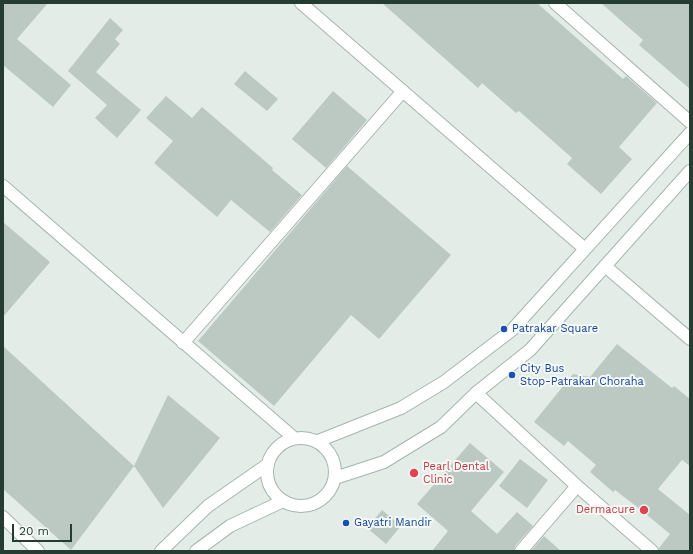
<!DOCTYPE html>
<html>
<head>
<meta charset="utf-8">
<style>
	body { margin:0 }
	#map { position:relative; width:693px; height:554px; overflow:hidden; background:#e4ece7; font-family:"Work Sans",sans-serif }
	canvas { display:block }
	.frame { position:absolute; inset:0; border:4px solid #253c33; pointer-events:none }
	.scale { position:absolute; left:12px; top:524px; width:60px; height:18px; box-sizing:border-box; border:2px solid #253c33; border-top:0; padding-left:5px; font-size:12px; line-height:14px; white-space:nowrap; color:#253c33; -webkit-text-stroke:3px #f4f9f6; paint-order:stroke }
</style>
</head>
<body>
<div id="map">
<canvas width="693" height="554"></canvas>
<div class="frame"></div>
<div class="scale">20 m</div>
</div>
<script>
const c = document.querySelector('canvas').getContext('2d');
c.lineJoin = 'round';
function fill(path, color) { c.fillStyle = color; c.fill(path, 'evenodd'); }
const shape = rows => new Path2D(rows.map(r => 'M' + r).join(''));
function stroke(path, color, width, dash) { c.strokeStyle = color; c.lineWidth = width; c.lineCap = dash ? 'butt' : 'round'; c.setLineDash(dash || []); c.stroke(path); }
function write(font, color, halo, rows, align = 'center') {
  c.font = font + ' "Work Sans",sans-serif'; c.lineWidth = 4; c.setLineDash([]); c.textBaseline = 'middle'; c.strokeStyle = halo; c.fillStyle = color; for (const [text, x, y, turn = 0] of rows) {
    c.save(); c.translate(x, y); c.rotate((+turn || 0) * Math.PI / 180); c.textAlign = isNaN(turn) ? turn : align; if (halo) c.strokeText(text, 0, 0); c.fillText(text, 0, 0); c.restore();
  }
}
fill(shape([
	[3,3,48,3,17,39,71,85,53,107,3,65],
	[382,3,537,3,623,79,626,76,657,103,619,147,632,159,601,194,567,164,572,158,519,111,516,113,482,83,478,88],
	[601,3,690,3,690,89,639,45,643,40],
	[110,18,123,30,115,39,120,44,96,72,141,110,117,138,95,118,107,105,68,71],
	[245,71,278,99,267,111,234,84],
	[333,91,367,120,326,168,292,139],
	[166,96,192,118,202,107,273,168,272,170,302,195,270,232,231,200,217,217,154,163,173,141,146,118],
	[347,166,451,255,379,339,351,315,274,406,198,341],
	[3,222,50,262,3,317],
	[617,344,672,388,674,386,690,399,690,466,682,460,658,489,690,515,690,551,659,551,659,548,670,534,641,510,615,490,613,492,590,472,596,465,568,441,564,446,534,422,573,374,590,377],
	[3,346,134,466,71,550,3,489],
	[168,395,220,438,163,508,134,466],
	[470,443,504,472,471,511,497,534,517,512,533,526,515,546,514,551,432,551,448,531,417,504],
	[520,459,548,480,527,508,499,486],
	[382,510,401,526,386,544,367,528],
	[544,536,561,551,531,551]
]), '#bcc9c3');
const street = shape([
	[301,3,585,249],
	[555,3,690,122],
	[605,266,690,339],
	[183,343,403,91],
	[476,393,577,486,652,551],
	[3,517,38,551],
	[521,551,577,486]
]);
const secondary = shape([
	[3,186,294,438],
	'267 472a34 34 0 1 1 68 0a34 34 0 1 1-68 0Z',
	[318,441,401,408,444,382,512,330,690,133],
	[335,478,384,462,441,427,476,393,530,350,690,171],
	[161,551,208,506,267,465],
	[196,551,230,526,283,501]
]);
stroke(street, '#a7b4ad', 14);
stroke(secondary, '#a3b7ae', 14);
stroke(street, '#fff', 12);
stroke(secondary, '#fff', 12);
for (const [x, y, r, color] of [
	[504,329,4,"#1a4fb4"],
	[512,375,4,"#1a4fb4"],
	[414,473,5,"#e0444e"],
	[644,510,5,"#e0444e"],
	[346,523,4,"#1a4fb4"]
]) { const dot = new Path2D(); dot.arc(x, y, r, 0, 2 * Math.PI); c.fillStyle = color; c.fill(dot); stroke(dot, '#f4f9f6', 1.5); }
write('11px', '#164399', '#f4f9f6', [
	["Patrakar Square",512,329],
	["City Bus",520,369],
	["Stop-Patrakar Choraha",520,382],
	["Gayatri Mandir",354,523]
], 'left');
write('11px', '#be3a42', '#f4f9f6', [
	["Pearl Dental",423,467],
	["Clinic",423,480],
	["Dermacure",635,510,"right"]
], 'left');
</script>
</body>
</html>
